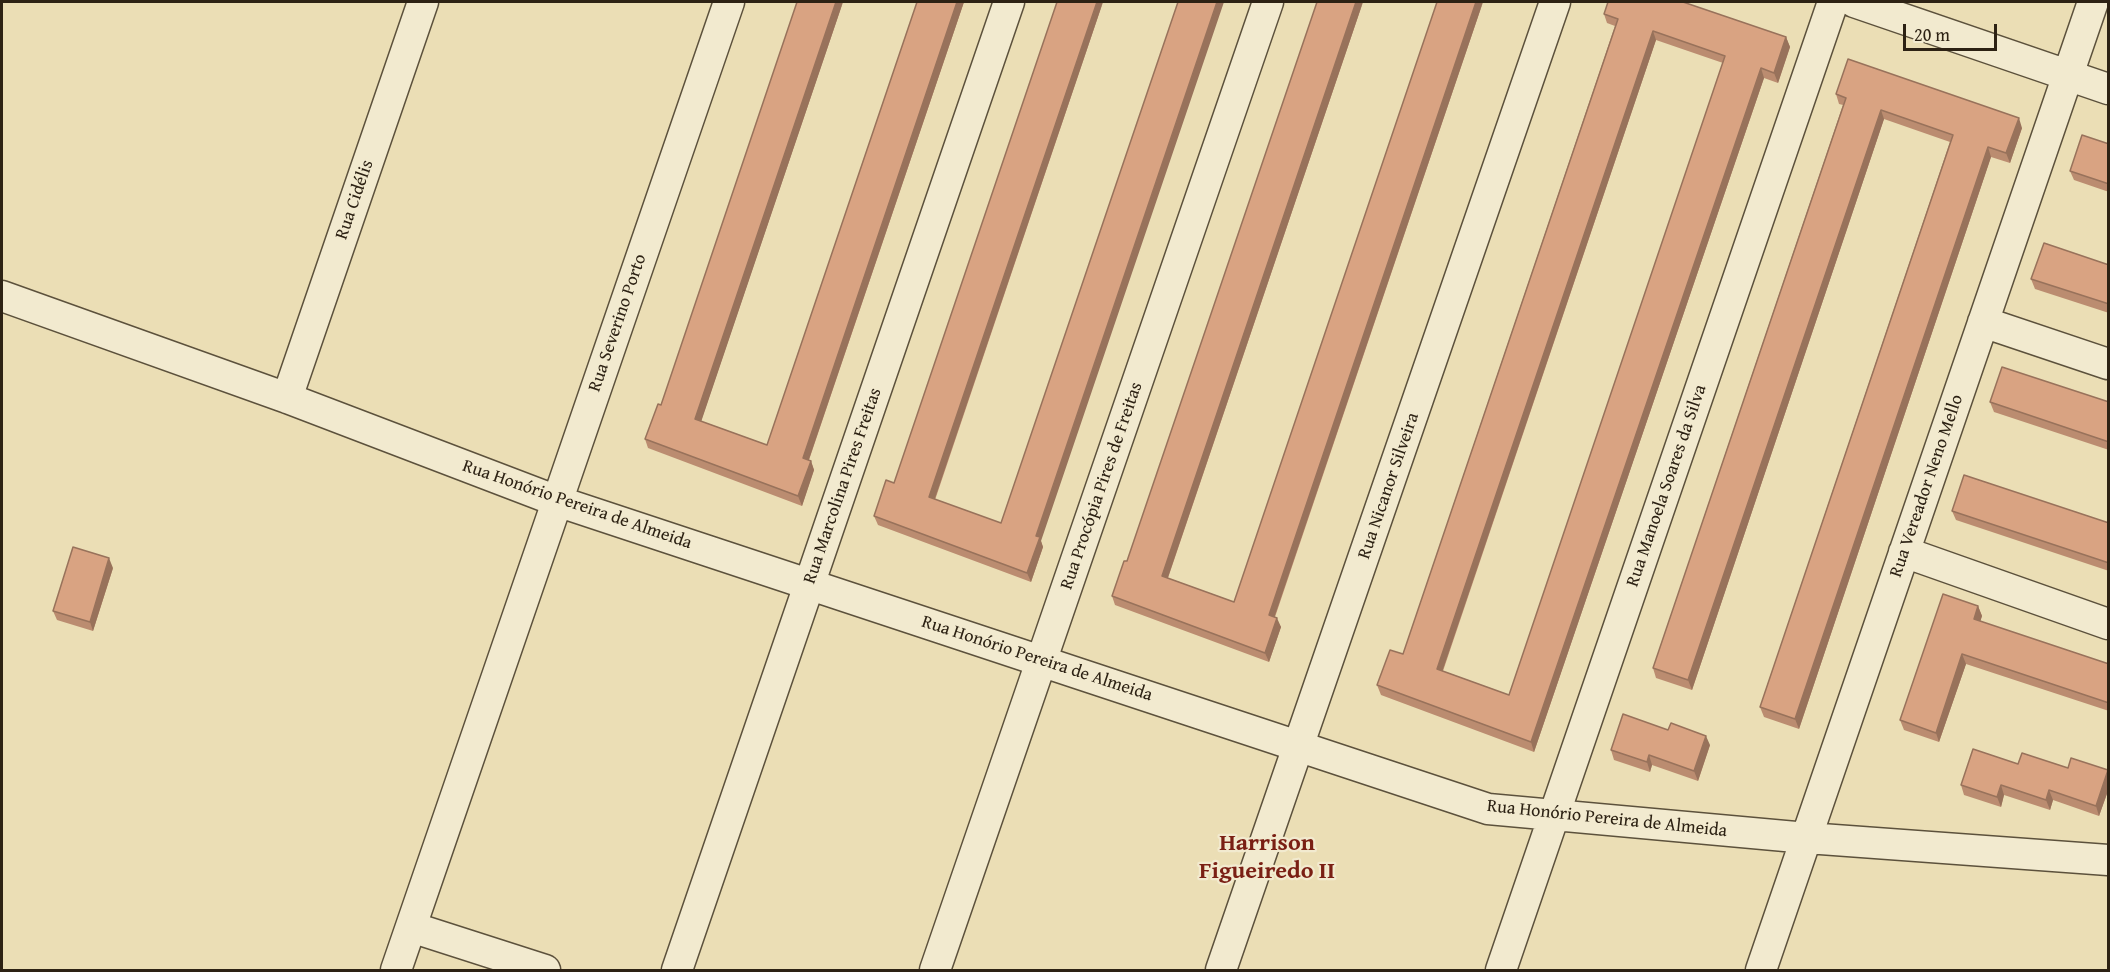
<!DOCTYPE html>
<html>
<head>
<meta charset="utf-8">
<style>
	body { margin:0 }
	#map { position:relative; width:2110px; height:972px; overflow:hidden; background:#ebdeb5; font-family:"Gentium Book Plus",serif }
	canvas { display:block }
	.frame { position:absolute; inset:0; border:3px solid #2d2214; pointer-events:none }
	.scale { position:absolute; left:1903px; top:24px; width:94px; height:27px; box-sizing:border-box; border:3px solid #2d2214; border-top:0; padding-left:8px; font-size:18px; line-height:21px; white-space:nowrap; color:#2d2214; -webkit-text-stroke:4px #f2eacf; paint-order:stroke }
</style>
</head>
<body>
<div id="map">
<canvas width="2110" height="972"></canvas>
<div class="frame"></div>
<div class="scale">20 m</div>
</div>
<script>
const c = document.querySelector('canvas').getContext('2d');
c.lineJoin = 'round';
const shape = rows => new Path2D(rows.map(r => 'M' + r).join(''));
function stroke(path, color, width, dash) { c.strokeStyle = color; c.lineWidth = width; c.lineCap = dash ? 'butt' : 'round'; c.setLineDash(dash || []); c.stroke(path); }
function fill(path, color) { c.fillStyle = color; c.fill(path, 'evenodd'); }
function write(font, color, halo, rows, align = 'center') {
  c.font = font + ' "Gentium Book Plus",serif'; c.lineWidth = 4.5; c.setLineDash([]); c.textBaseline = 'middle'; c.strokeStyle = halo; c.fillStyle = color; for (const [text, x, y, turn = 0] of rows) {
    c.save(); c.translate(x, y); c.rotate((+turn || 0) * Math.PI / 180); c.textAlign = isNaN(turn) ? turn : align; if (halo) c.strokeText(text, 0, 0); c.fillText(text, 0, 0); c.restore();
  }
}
const minor = shape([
	[1854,2,2108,89],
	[2,296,287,398,557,501,1488,809,1807,838,2108,860],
	[1983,322,2108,364],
	[287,398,423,2],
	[1904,552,2108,624],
	[411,927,545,970],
	[396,970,729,2],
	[677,970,1009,2],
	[935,970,1268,2],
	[1221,970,1555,2],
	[1501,970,1833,2],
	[1761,970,2093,2]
]);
stroke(minor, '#5c513c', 33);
stroke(minor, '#f2eacf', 30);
fill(shape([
	[843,2,701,421,767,445,917,2,964,2,809,460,811,461,814,470,802,506,648,448,645,439],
	[1103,2,935,500,1041,541,1043,547,1031,582,878,525,874,516,894,483],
	[1363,2,1168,578,1234,602,1483,2,1275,617,1281,627,1269,662,1115,605,1112,596],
	[1604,14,1786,37,1790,47,1778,83,1764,78,1534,752,1381,695,1377,685,1403,654,1615,26,1607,23],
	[1656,40,1723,63,1509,695,1443,671],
	[1836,94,2022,128,2010,163,1991,157,1799,729,1764,717,1760,707,1950,142,1884,119,1692,690,1656,678,1653,668,1843,105,1839,104],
	[2109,144,2109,192,2074,180,2070,171],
	[2109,265,2109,313,2035,289,2031,279],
	[1990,402,2109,402,2109,450,1994,412],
	[1952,511,2109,523,2109,571,1956,520],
	[113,568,93,631,57,620,53,611],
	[1978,606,1982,616,1980,621,2109,664,2109,711,1966,664,1939,742,1904,730,1900,720],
	[1710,745,1698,781,1652,765,1650,772,1614,760,1611,750],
	[2018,764,2108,770,2109,788,2099,816,2053,800,2050,810,2004,795,2001,807,1964,795,1961,785]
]), '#bb8c70');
fill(shape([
	[836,2,843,2,699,428,695,419],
	[957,2,964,2,806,468,803,458],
	[1097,2,1103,2,932,507,929,497],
	[1217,2,1224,2,1041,541,1043,547,1031,582,1027,573,1036,536],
	[1356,2,1363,2,1165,586,1162,576],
	[1476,2,1483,2,1272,624,1269,615],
	[1653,31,1656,40,1440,678,1437,669],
	[1786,37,1790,47,1778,83,1774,73],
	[1761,68,1764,78,1534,752,1531,742],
	[1881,110,1884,119,1692,690,1688,680],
	[2019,118,2022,128,2010,163,2006,153],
	[1988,147,1991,157,1799,729,1795,719],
	[811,461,814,470,802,506,798,496],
	[109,558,113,568,93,631,90,622],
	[1978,606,1982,616,1978,629,1974,619],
	[1277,618,1281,627,1269,662,1265,653],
	[1962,654,1966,664,1939,742,1936,733],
	[1706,736,1710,745,1698,781,1694,771],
	[1649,755,1652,765,1650,772,1647,762],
	[2108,770,2109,788,2099,816,2096,806],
	[2001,785,2004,795,2001,807,1997,797],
	[2049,790,2053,800,2050,810,2046,800]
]), '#98725b');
const building = shape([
	[797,2,836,2,695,419,767,445,917,2,957,2,803,458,811,461,798,496,645,439,658,404,661,405,797,2],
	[1057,2,1097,2,929,497,1001,523,1178,2,1217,2,1036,536,1040,537,1027,573,874,516,886,480,894,483,1057,2],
	[1317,2,1356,2,1162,576,1234,602,1437,2,1476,2,1269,615,1277,618,1265,653,1112,596,1124,561,1127,561,1317,2],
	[1608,2,1683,2,1786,37,1774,73,1761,68,1531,742,1377,685,1390,650,1403,654,1618,19,1604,14,1608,2],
	[1653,31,1725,56,1509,695,1437,669,1653,31],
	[1848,59,2019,118,2006,153,1988,147,1795,719,1760,707,1953,135,1881,110,1688,680,1653,668,1846,98,1836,94,1848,59],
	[2082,135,2109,144,2109,184,2070,171,2082,135],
	[2044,243,2109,265,2109,304,2031,279,2044,243],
	[2002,367,2109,402,2109,442,1990,402,2002,367],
	[1964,475,2109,523,2109,563,1952,511,1964,475],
	[73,547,109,558,90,622,53,611,73,547],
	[1943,594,1978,606,1974,619,2109,664,2109,703,1962,654,1936,733,1900,720,1943,594],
	[1623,714,1668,730,1671,723,1706,736,1694,771,1649,755,1647,762,1611,750,1623,714],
	[1973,749,2018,764,2022,753,2068,768,2071,758,2108,770,2096,806,2049,790,2046,800,2001,785,1997,797,1961,785,1973,749]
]);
fill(building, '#d9a382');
stroke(building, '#98725b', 1.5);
write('18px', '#2d2214', '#f2eacf', [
	["Rua Cidélis",355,200,-71],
	["Rua Severino Porto",618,323,-71],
	["Rua Marcolina Pires Freitas",843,486,-71],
	["Rua Procópia Pires de Freitas",1102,486,-71],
	["Rua Nicanor Silveira",1389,486,-71],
	["Rua Manoela Soares da Silva",1667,486,-71],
	["Rua Vereador Neno Mello",1927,486,-71],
	["Rua Honório Pereira de Almeida",577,505,19],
	["Rua Honório Pereira de Almeida",1037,659,18],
	["Rua Honório Pereira de Almeida",1607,819,6]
]);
write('bold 24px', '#7a1f14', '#f2eacf', [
	["Harrison",1267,844],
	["Figueiredo II",1267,872]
]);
</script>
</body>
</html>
